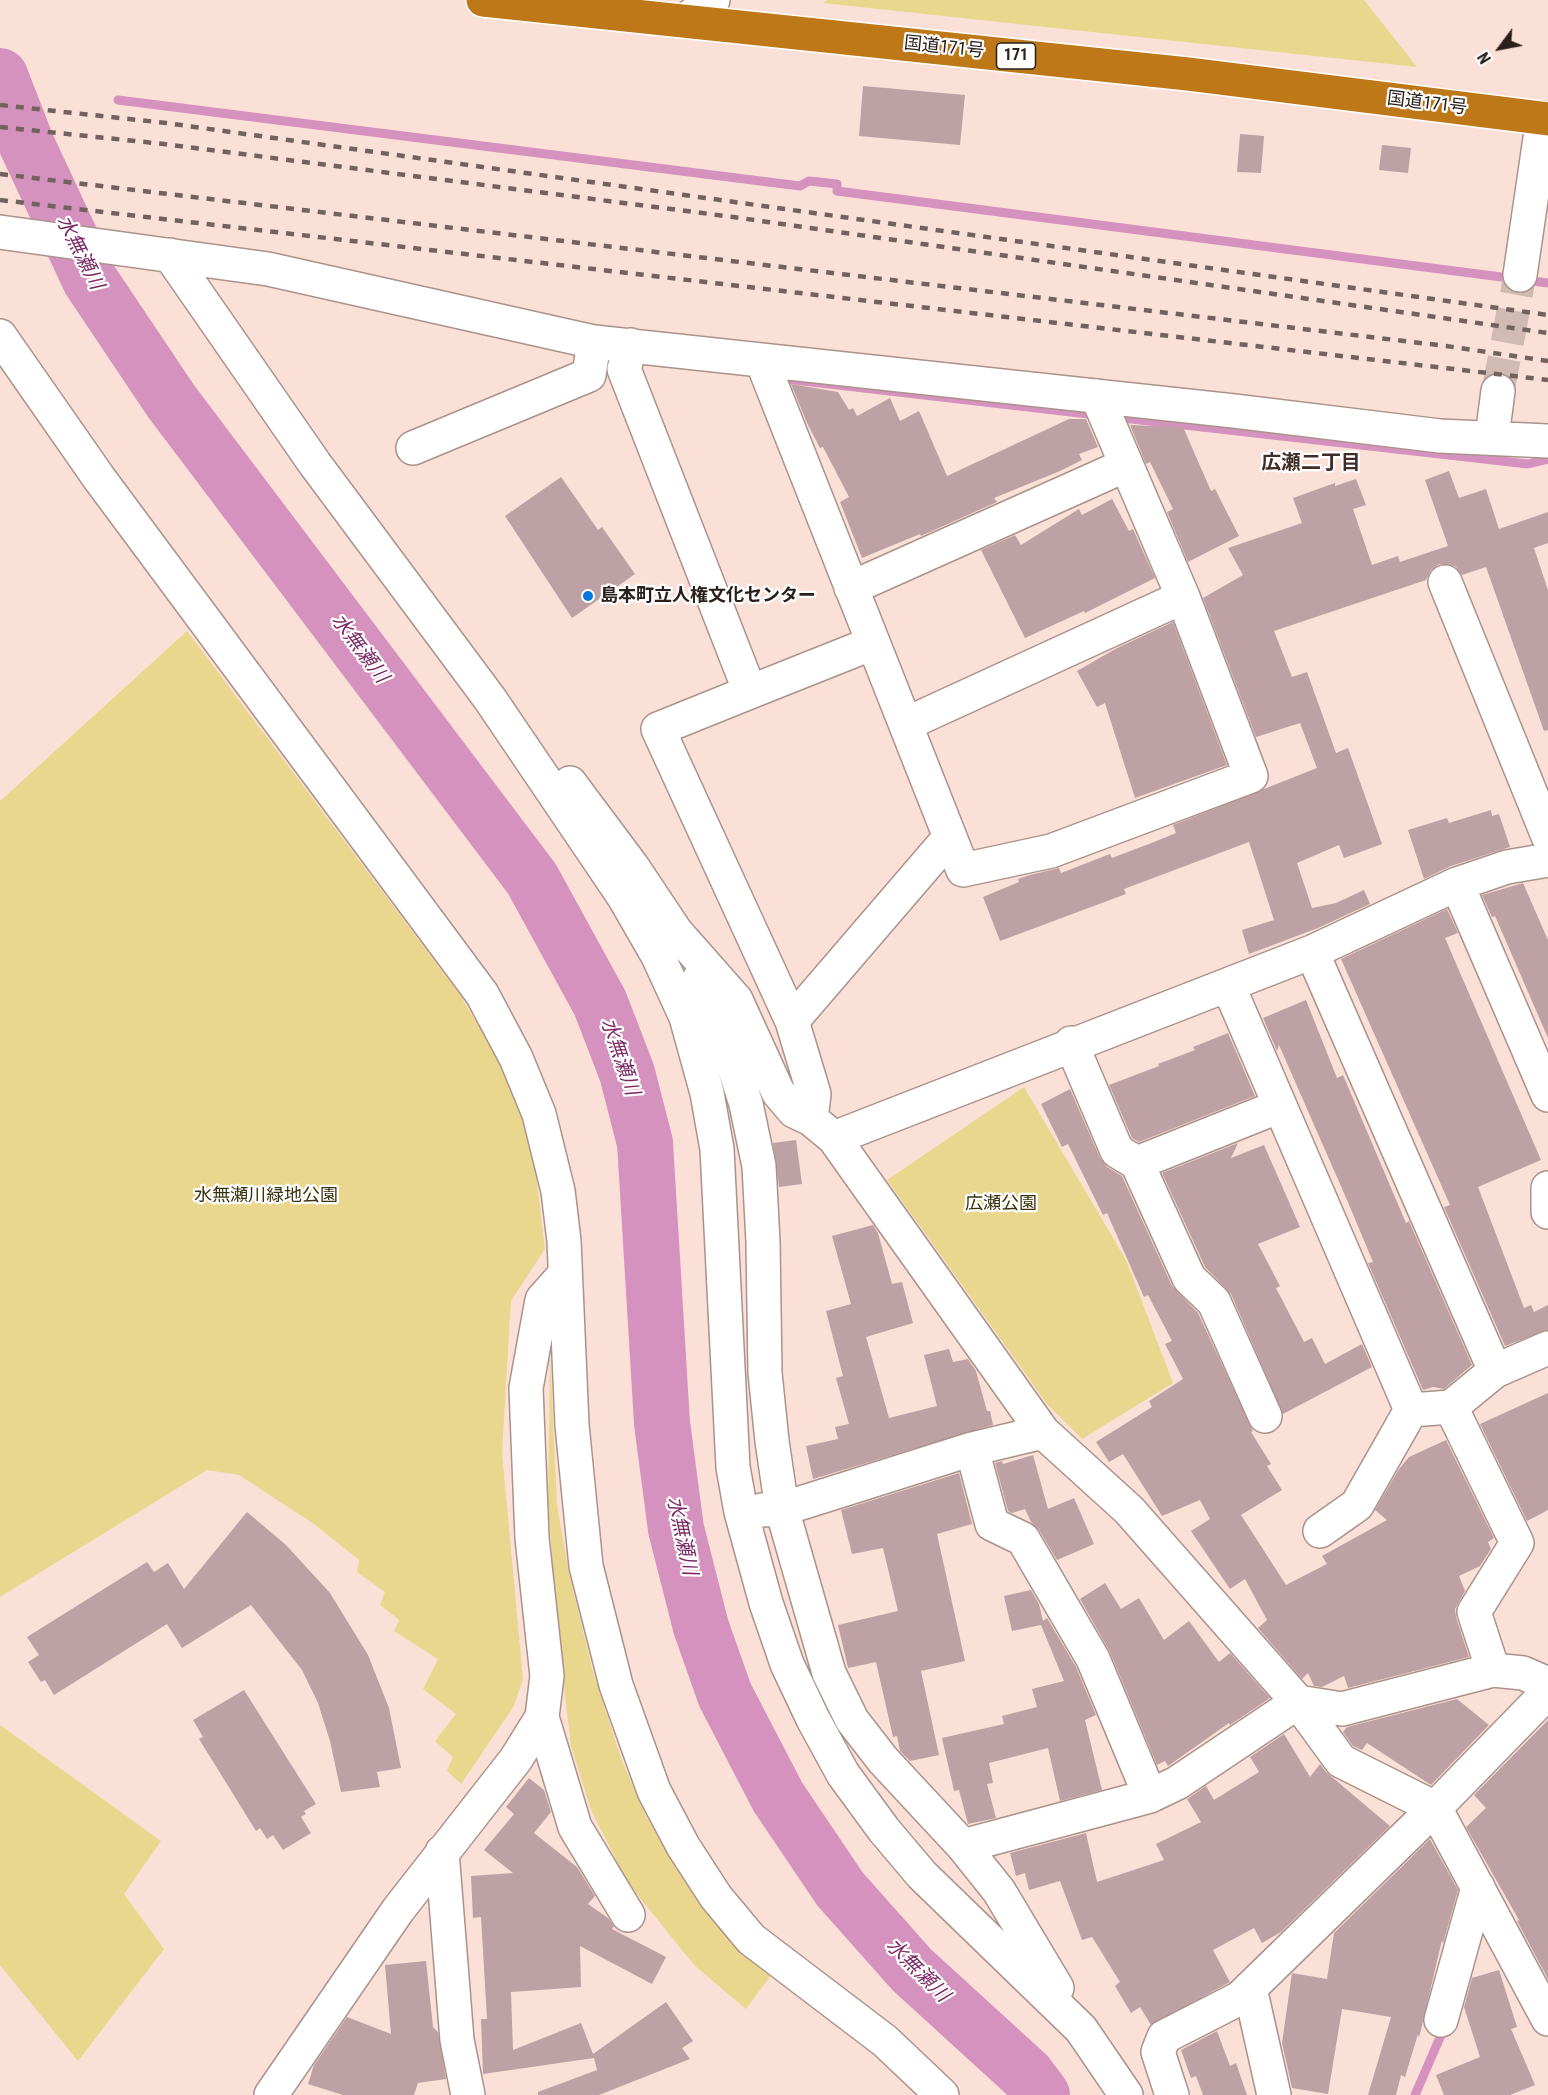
<!DOCTYPE html>
<html>
<head>
<meta charset="utf-8">
<style>
	body { margin:0 }
	#map { position:relative; width:1548px; height:2095px; overflow:hidden; background:#fbe0d7; font-family:"Roboto Condensed",sans-serif }
	canvas { display:block }
	.north { position:absolute; left:1470px; top:18px; width:60px; height:60px; -webkit-text-stroke:4px #fff; paint-order:stroke; rotate:238deg; font-size:16px; font-weight:700; line-height:24px; text-align:center; color:#29201c }
	.north::after { content:''; display:block; margin:auto; width:21px; height:27px; background:#29201c; clip-path:polygon(50% 0,100% 100%,50% 72%,0 100%) }
</style>
</head>
<body>
<div id="map">
<canvas width="1548" height="2095"></canvas>
<div class="north">N</div>
</div>
<script>
const c = document.querySelector('canvas').getContext('2d');
c.lineJoin = 'round';
function fill(path, color) { c.fillStyle = color; c.fill(path, 'evenodd'); }
const shape = rows => new Path2D(rows.map(r => 'M' + r).join(''));
function stroke(path, color, width, dash) { c.strokeStyle = color; c.lineWidth = width; c.lineCap = dash ? 'butt' : 'round'; c.setLineDash(dash || []); c.stroke(path); }
function write(font, color, halo, rows, align = 'center') {
  c.font = font + ' "Roboto Condensed","Noto Sans JP",sans-serif'; c.lineWidth = 4.5; c.setLineDash([]); c.textBaseline = 'middle'; c.strokeStyle = halo; c.fillStyle = color; for (const [text, x, y, turn = 0] of rows) {
    c.save(); c.translate(x, y); c.rotate((+turn || 0) * Math.PI / 180); c.textAlign = isNaN(turn) ? turn : align; if (halo) c.strokeText(text, 0, 0); c.fillText(text, 0, 0); c.restore();
  }
}
fill(shape([
	[827,0,1364,0,1417,67,823,3],
	[187,631,460,995,510,1079,535,1165,545,1249,511,1301,502,1452,523,1679,514,1706,461,1784,447,1771,453,1757,435,1741,456,1714,423,1689,438,1659,394,1631,399,1620,380,1605,385,1592,357,1572,359,1560,314,1524,239,1475,207,1470,0,1597,0,801],
	[1024,1087,1126,1260,1173,1383,1082,1439,1047,1404,887,1180],
	[550,1354,557,1505,568,1569,593,1672,622,1761,645,1814,667,1853,704,1909,737,1948,772,1974,746,2009,694,1965,628,1883,591,1810,571,1746,558,1637,548,1504],
	[0,1725,161,1841,124,1894,164,1949,78,2061,0,1965]
]), '#e9d78e');
stroke(shape([
	[118,100,800,186,809,181,837,184,837,191,1548,283],
	[777,378,1097,415],
	[1114,417,1528,464,1548,459],
	[1415,2095,1445,2026]
]), '#d692be', 9);
stroke(shape([
	[0,76,26,143,90,280,171,401,532,879,600,1003,627,1073,645,1143,662,1423,676,1529,701,1627,725,1695,778,1797,840,1889,912,1970,1027,2075,1042,2095]
]), '#d692be', 56);
fill(shape([
	[863,86,965,95,960,145,859,136],
	[1240,134,1264,136,1261,173,1237,172],
	[1382,145,1411,148,1408,173,1379,170],
	[791,384,838,392,849,410,853,408,857,416,890,398,900,421,919,411,947,476,1069,419,1086,419,1098,447,1079,454,1082,460,1060,471,994,498,997,502,921,536,920,534,862,558,840,502,849,497,823,447,820,448,807,423],
	[1130,425,1183,427,1211,491,1215,489,1239,536,1188,562,1167,512,1173,509,1150,462,1146,464],
	[1449,471,1459,498,1486,489,1499,529,1548,512,1548,543,1534,548,1548,590,1548,730,1544,731,1486,567,1462,575,1456,567,1448,564,1439,564,1431,570,1426,580,1274,631,1292,677,1307,672,1336,753,1348,748,1382,844,1344,858,1339,845,1297,863,1312,908,1336,903,1364,890,1370,904,1318,928,1249,954,1242,930,1274,920,1249,842,1124,889,1126,894,1000,941,983,897,1019,882,1018,879,1030,875,1059,868,1061,873,1110,854,1112,858,1154,842,1176,833,1173,825,1317,768,1300,723,1256,737,1203,598,1243,575,1228,548,1302,523,1293,498,1335,483,1335,486,1356,479,1366,505,1353,509,1372,565,1398,556,1400,562,1448,546,1425,480],
	[561,477,598,530,602,527,635,574,572,618,505,516],
	[1112,499,1129,531,1133,529,1155,578,1085,613,1084,611,1025,638,981,550,1015,535,1021,545,1079,509,1082,515],
	[1173,622,1227,765,1135,798,1105,703,1097,707,1077,671,1117,648],
	[1491,810,1492,816,1499,814,1510,847,1451,866,1424,879,1408,830,1447,818,1449,823],
	[1523,883,1548,940,1548,1038,1495,916,1492,917,1482,895],
	[1447,909,1458,933,1445,938,1541,1160,1478,1187,1524,1308,1531,1305,1534,1312,1548,1305,1548,1330,1505,1346,1444,1207,1450,1205,1341,959],
	[1306,1000,1337,1078,1343,1075,1406,1223,1409,1221,1472,1365,1444,1389,1433,1387,1423,1390,1368,1263,1373,1262,1347,1200,1279,1045,1277,1051,1263,1018],
	[1228,1033,1255,1096,1139,1142,1132,1138,1109,1085,1159,1066,1158,1064,1195,1050,1193,1047],
	[1070,1089,1100,1158,1107,1167,1122,1176,1172,1286,1198,1313,1253,1431,1251,1432,1271,1464,1267,1466,1282,1490,1241,1515,1286,1585,1327,1564,1322,1556,1387,1520,1375,1510,1399,1469,1409,1457,1446,1440,1494,1538,1488,1542,1491,1549,1480,1566,1459,1576,1465,1591,1455,1609,1456,1617,1469,1657,1348,1688,1344,1676,1322,1687,1314,1686,1308,1673,1302,1679,1258,1628,1267,1620,1245,1579,1230,1589,1191,1531,1210,1519,1200,1500,1162,1516,1123,1454,1109,1462,1096,1442,1152,1407,1149,1401,1183,1379,1165,1344,1172,1341,1148,1295,1144,1297,1107,1213,1103,1215,1068,1144,1062,1147,1041,1104],
	[796,1140,802,1184,779,1187,773,1143],
	[1238,1143,1231,1158,1264,1145,1300,1227,1258,1244,1280,1286,1276,1288,1304,1342,1312,1338,1325,1364,1362,1344,1372,1367,1283,1414,1231,1294,1205,1267,1162,1173],
	[873,1225,878,1233,892,1284,902,1282,913,1323,866,1337,889,1418,937,1406,924,1355,949,1349,953,1362,968,1359,976,1371,987,1411,990,1411,993,1425,813,1479,806,1446,838,1439,835,1427,849,1424,836,1378,843,1376,826,1311,851,1304,832,1236],
	[1548,1393,1548,1510,1527,1521,1480,1424],
	[1033,1455,1048,1509,1074,1498,1094,1544,1057,1560,1039,1530,1031,1522,1025,1509,1012,1513,1008,1511,995,1463,1002,1461,1003,1464],
	[959,1473,972,1524,937,1534,965,1661,921,1671,939,1755,910,1761,900,1751,897,1736,893,1737,876,1662,848,1668,838,1625,898,1611,883,1548,852,1554,841,1510],
	[247,1512,286,1545,330,1593,368,1655,389,1708,401,1768,377,1772,380,1787,341,1792,330,1741,318,1703,302,1670,251,1605,182,1648,167,1624,54,1695,45,1680,41,1682,28,1662,39,1655,27,1637,147,1562,154,1572,168,1563,184,1589],
	[1105,1583,1121,1609,1139,1598,1164,1640,1189,1621,1219,1662,1230,1653,1270,1698,1230,1725,1229,1723,1168,1766,1165,1761,1157,1765,1110,1652,1080,1599],
	[1031,1590,1039,1604,1043,1621,1047,1618,1076,1667,1096,1715,1085,1720,1102,1790,1060,1801,1048,1748,989,1763,993,1783,987,1784,996,1818,968,1824,959,1790,954,1791,942,1738,1004,1724,1002,1716,1037,1707,1032,1689,1064,1681,1041,1625,1012,1631,1004,1596],
	[244,1690,316,1804,304,1811,306,1814,301,1817,311,1833,283,1850,273,1835,267,1839,260,1828,256,1831,199,1739,203,1737,193,1720],
	[1457,1699,1489,1725,1431,1785,1367,1743,1362,1750,1353,1746,1343,1732,1347,1727],
	[1548,1720,1548,1979,1517,1921,1519,1920,1466,1827,1486,1808,1474,1795],
	[1284,1734,1310,1777,1320,1764,1326,1772,1390,1826,1281,1932,1262,1943,1254,1928,1213,1950,1230,1982,1151,2025,1140,2007,1131,2013,1115,1986,1120,1982,1092,1937,1082,1940,1060,1881,1029,1890,1025,1873,1016,1876,1010,1853,1086,1833,1097,1882,1164,1860,1156,1844,1201,1822,1187,1799,1206,1786,1214,1800,1259,1772,1250,1757],
	[529,1778,544,1790,551,1812,534,1833,577,1867,595,1896,588,1904,608,1918,614,1926,612,1929,666,1957,652,1984,580,1946,581,1987,511,1992,513,2050,581,2023,593,2054,666,2002,693,2041,682,2048,690,2059,599,2095,538,2095,538,2092,597,2070,594,2058,483,2074,481,2019,487,2019,481,1917,473,1918,471,1876,513,1873,484,1850,514,1814,506,1807],
	[1430,1839,1458,1890,1443,1944,1442,1940,1419,2038,1418,2034,1405,2077,1401,2075,1396,2095,1368,2095,1391,2017,1342,2009,1328,2094,1292,2088,1282,2043,1292,1973,1327,1979,1334,1933],
	[426,1961,433,2027,438,2032,446,2079,418,2083,414,2095,343,2095,308,2084,314,2065,347,2017,391,2034,385,1965],
	[1499,1970,1517,2027,1511,2029,1535,2085,1510,2095,1444,2095,1436,2075,1480,2057,1464,2007,1472,1978],
	[1217,2031,1230,2066,1236,2063,1247,2095,1203,2095,1196,2076,1191,2078,1181,2050]
]), '#bda1a5');
stroke(shape([
	[1498,391,1520,275]
]), '#d1bab2', 33, [33, 16]);
const minor = shape([
	[684,21,713,0],
	[0,232,268,269,594,342,1234,411,1440,436,1548,441],
	[170,255,315,464,490,699,624,897,658,956,686,1017,707,1093,717,1149,733,1467,741,1512,766,1603,787,1664,813,1719,843,1774,884,1830,922,1875,1081,2029,1126,2095],
	[1520,275,1543,118],
	[0,336,99,478,482,994,516,1058,539,1114,558,1191,564,1241,572,1425,586,1566,616,1685,654,1791,683,1846,716,1897,751,1939,885,2041,942,2095],
	[631,345,624,369,750,692,873,643],
	[762,361,963,870,1051,851,1251,776,1183,597,1097,396],
	[1492,437,1498,391],
	[413,448,589,375,594,342],
	[1445,582,1548,836],
	[851,588,1126,465],
	[750,692,658,729,792,1021],
	[906,724,1183,597],
	[570,783,632,866,676,932,736,1000,778,1092,794,1111,811,1119,834,1138,1043,1432,1129,1510,1298,1702,1341,1761,1435,1808,1548,2019],
	[1457,884,1548,1095],
	[1312,952,1495,1371],
	[699,979,718,1018,746,1104,759,1166,763,1242,765,1373,772,1441,782,1509,829,1673,852,1720,883,1760,963,1846,999,1891,1057,1988],
	[1228,985,1411,1410],
	[1071,1043,1117,1151,1137,1163,1280,1106],
	[811,1119,814,1094,792,1021,950,837],
	[834,1138,1312,952,1457,884,1507,867,1548,860],
	[1137,1163,1189,1278,1214,1302,1265,1416],
	[1548,1188,1548,1212],
	[1451,1407,1517,1543,1474,1612,1493,1670],
	[972,1449,992,1524,1023,1539,1093,1659,1150,1796],
	[762,1510,782,1509,972,1449,1043,1432],
	[1320,1531,1357,1505,1411,1410,1451,1407,1495,1371,1548,1348],
	[542,1717,575,1827,628,1915],
	[963,1846,1150,1796,1177,1783,1298,1702,1342,1709,1493,1670,1523,1673,1548,1684],
	[442,1852,457,2040,468,2095],
	[1250,1988,1274,2095],
	[1441,2020,1478,1887],
	[271,2095,398,1910,516,1759,542,1717,547,1676,532,1538,526,1388,542,1300,565,1274],
	[1172,2095,1158,2052,1164,2037,1240,1998,1435,1808,1548,1692]
]);
const highway = shape([
	[483,0,1188,74,1548,119]
]);
stroke(minor, '#ab928a', 36);
stroke(highway, '#fff', 36);
stroke(minor, '#fff', 33);
stroke(highway, '#be7817', 33);
stroke(shape([
	[0,105,166,123,1548,315],
	[0,127,164,144,733,217,1548,333],
	[0,174,1446,346,1548,361],
	[0,200,1548,380]
]), '#72625d', 4.5, [8, 8]);
for (const [x, y, r, color] of [
	[588,596,6,"#0376dd"]
]) { const dot = new Path2D(); dot.arc(x, y, r, 0, 2 * Math.PI); c.fillStyle = color; c.fill(dot); stroke(dot, '#fff', 2); }
for (const [x, y, w] of [
	[1016,56,39]
]) { const box = new Path2D(); box.roundRect(x - w / 2, y - 13, w, 26, 4.5); c.fillStyle = '#fff'; c.fill(box); stroke(box, '#29201c', 1.5); }
write('bold 16px', '#29201c', null, [
	["171",1016,56]
]);
write('18px', '#29201c', '#fff', [
	["国道171号",944,48,6],
	["国道171号",1427,104,7]
]);
write('bold 18px', '#29201c', '#fff', [
	["島本町立人権文化センター",600,596]
], 'left');
write('18px', '#39310f', '#fff', [
	["水無瀬川緑地公園",266,1196],
	["広瀬公園",1001,1204]
]);
write('italic 20px', '#7a2b64', '#fff', [
	["水無瀬川",79,253,63],
	["水無瀬川",359,649,53],
	["水無瀬川",619,1057,71],
	["水無瀬川",681,1536,78],
	["水無瀬川",917,1971,45]
]);
write('bold 20px', '#412d27', '#fff', [
	["広瀬二丁目",1311,464]
]);
</script>
</body>
</html>
